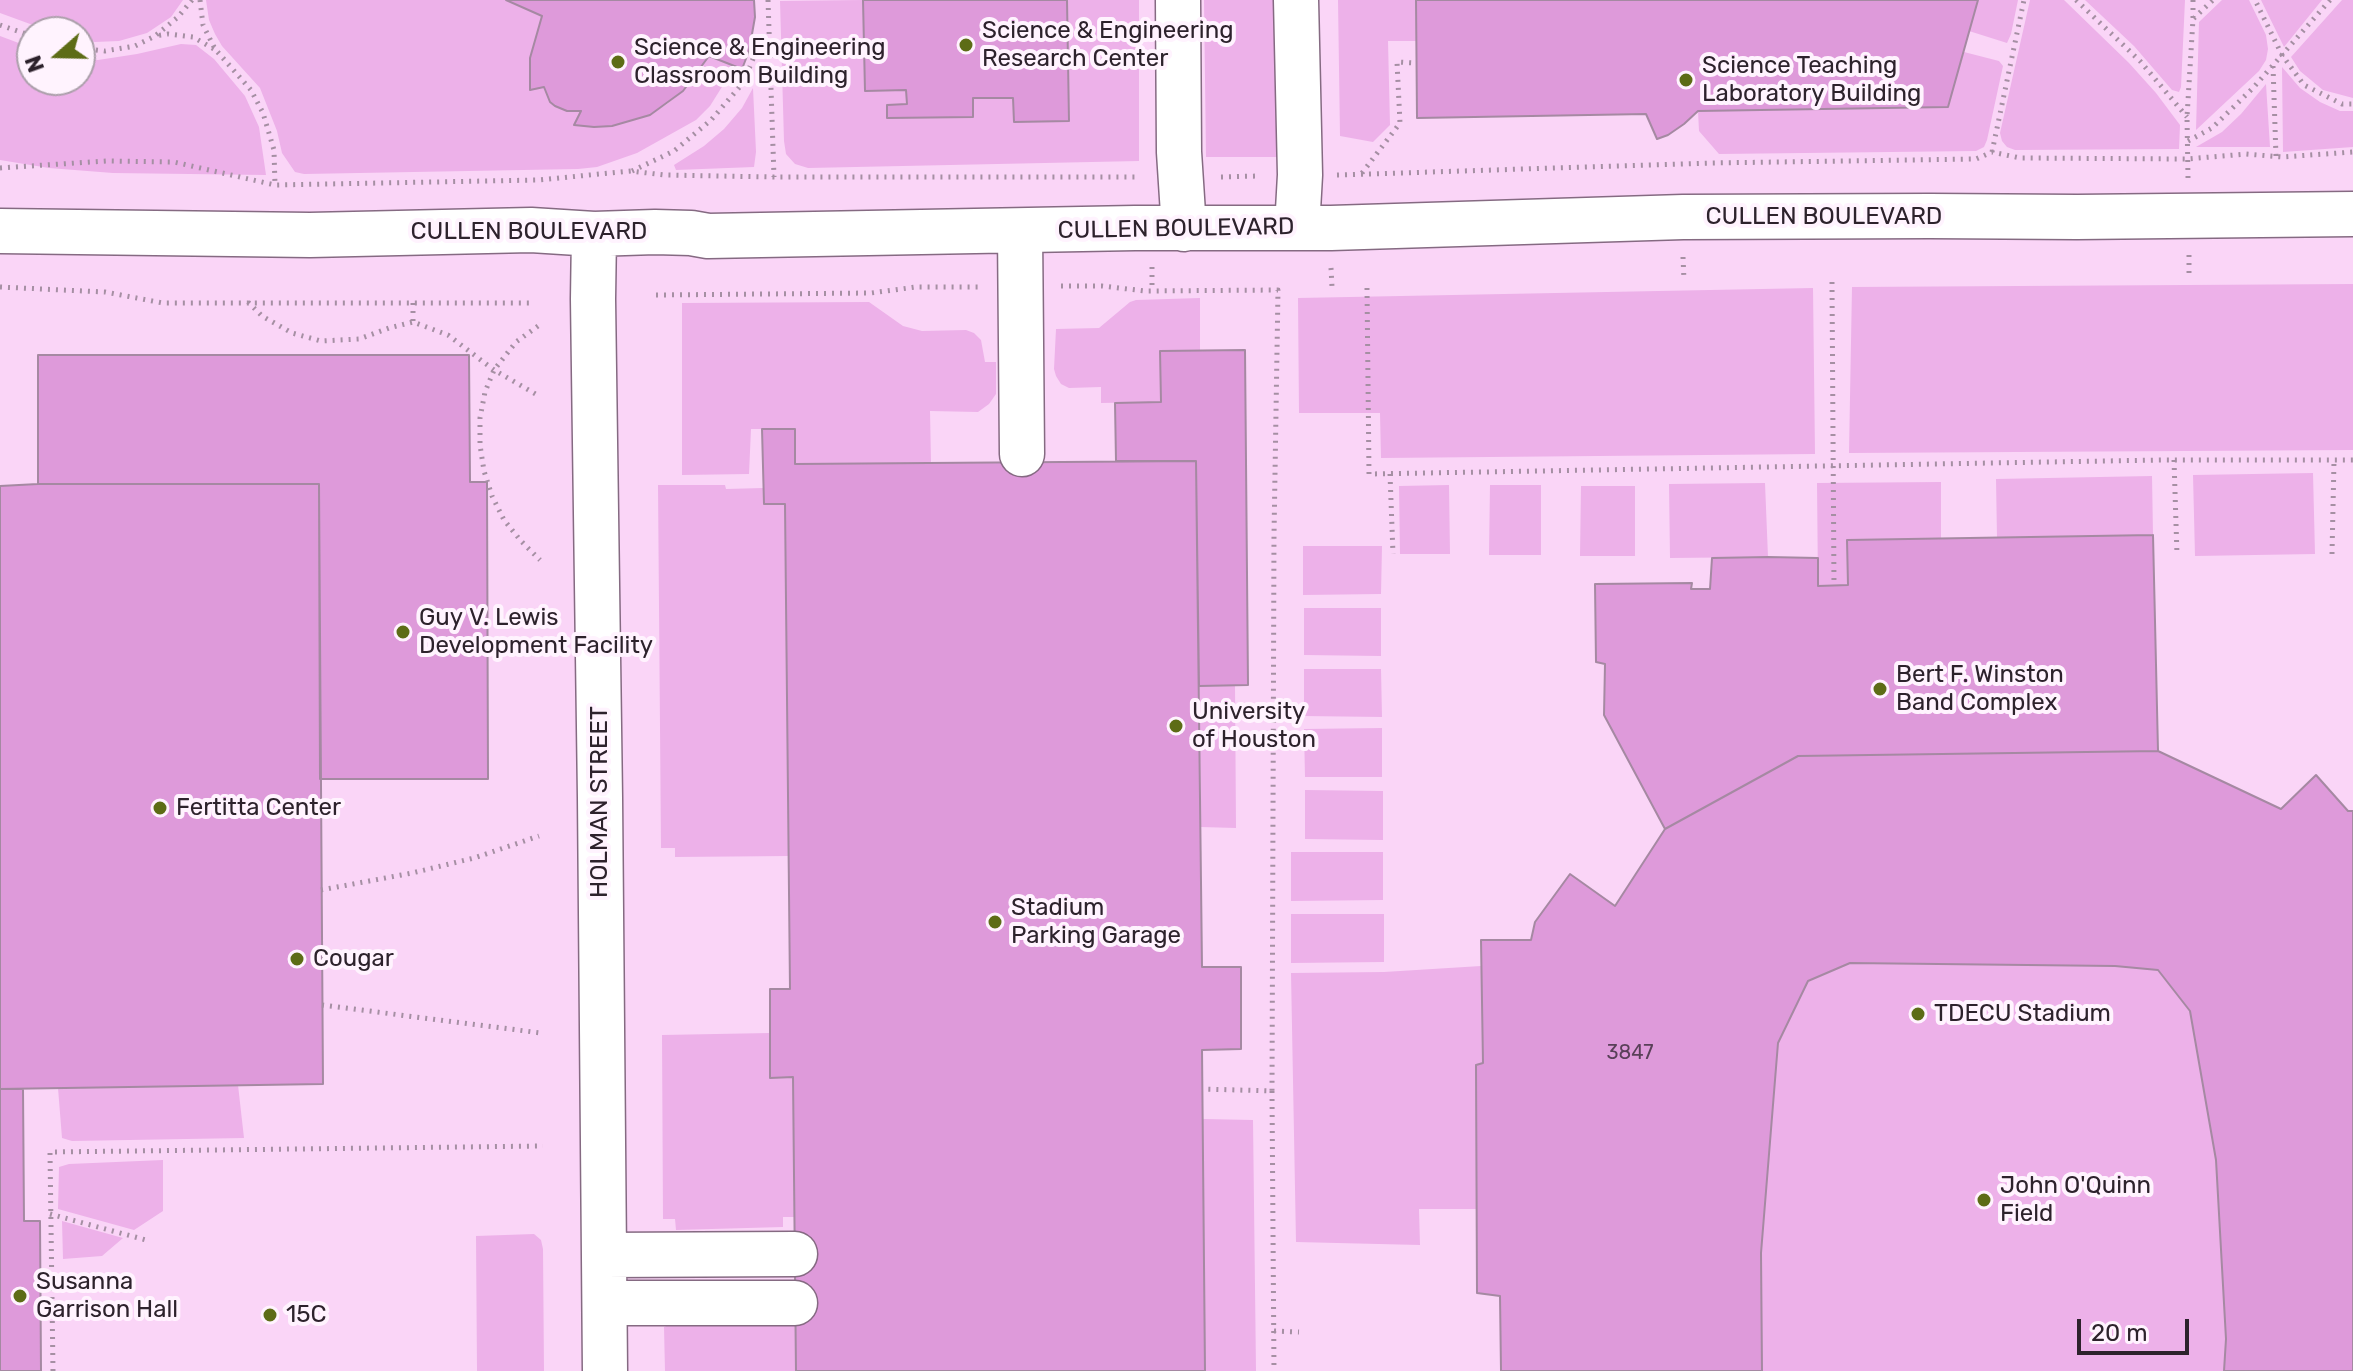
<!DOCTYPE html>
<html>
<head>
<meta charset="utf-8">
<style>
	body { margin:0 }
	#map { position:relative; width:2353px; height:1371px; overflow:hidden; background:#fddffa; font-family:Rubik,sans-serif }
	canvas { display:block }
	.north { position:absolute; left:16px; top:16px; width:80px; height:80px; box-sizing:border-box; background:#fff3fe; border:2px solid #ab9faa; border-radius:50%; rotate:250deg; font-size:22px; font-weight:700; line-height:32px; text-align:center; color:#2d222c }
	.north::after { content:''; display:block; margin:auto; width:28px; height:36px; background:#5d6c16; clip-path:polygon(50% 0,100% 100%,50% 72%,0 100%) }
	.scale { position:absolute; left:2077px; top:1319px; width:112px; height:36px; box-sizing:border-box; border:4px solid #2d222c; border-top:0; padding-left:10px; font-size:24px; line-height:28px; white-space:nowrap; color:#2d222c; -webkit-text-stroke:6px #fff3fe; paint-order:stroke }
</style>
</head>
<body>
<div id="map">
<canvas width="2353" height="1371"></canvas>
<div class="north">N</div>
<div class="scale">20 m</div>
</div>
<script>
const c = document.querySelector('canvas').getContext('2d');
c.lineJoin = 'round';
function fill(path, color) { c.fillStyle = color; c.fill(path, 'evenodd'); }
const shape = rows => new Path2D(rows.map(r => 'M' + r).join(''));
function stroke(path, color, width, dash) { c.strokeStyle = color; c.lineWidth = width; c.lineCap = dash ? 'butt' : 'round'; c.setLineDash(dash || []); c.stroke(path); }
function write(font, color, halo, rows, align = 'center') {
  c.font = font + ' Rubik,sans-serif'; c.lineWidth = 8; c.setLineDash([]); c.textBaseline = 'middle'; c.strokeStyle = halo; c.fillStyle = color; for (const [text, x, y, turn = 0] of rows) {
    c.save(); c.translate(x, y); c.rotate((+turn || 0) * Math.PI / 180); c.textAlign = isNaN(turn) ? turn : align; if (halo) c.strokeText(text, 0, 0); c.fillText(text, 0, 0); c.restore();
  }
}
fill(shape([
	[0,0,2353,0,2353,1371,0,1371],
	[32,32,80,32,80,80,32,80]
]), '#fad5f7');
fill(shape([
	[0,0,183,0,171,17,147,33,119,41,95,42,80,39,80,32,52,32,0,13],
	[206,0,506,0,542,16,530,58,530,90,544,87,550,102,555,106,567,111,581,111,612,126,650,115,667,104,683,91,709,56,735,66,710,106,696,120,637,153,597,167,578,169,304,174,295,172,282,153,277,131,260,88,222,46,215,34,209,20],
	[863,0,865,91,906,90,907,104,887,105,888,118,972,117,973,98,1013,98,1014,122,1069,120,1067,0,1139,0,1139,161,808,168,795,164,786,154,784,141,780,1],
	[1204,0,1276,0,1280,157,1206,157],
	[1338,0,1416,0,1417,41,1388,41,1390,125,1373,142,1340,136],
	[1978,0,2018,0,2011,34,2007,43,1969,31],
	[2030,0,2064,0,2129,63,2156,93,2180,125,2179,149,2015,150,2007,147,2002,141,2000,133],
	[2085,0,2185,0,2181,87,2179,92,2172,90,2134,46],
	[2222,0,2249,0,2266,35,2268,49,2266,60,2259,71,2196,130,2199,22],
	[2261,0,2322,0,2284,47],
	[2342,0,2353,0,2353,98,2323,90,2300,71,2291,57],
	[0,36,32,48,32,80,80,80,80,58,98,60,137,54,181,44,196,45,214,59,245,96,259,127,266,175,113,173,49,168,0,160],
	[1964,52,1999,61,2003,66,1987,140,1984,147,1976,151,1719,154,1699,131,1698,111,1948,107],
	[2282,67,2300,88,2320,102,2340,111,2353,111,2353,147,2283,152],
	[2266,84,2270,147,2196,147,2222,132,2241,114],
	[753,88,756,152,754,167,676,170,674,165,704,146,724,129,742,108],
	[2353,284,2353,450,1849,453,1852,287],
	[1813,288,1815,454,1381,458,1380,413,1299,413,1298,298],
	[1200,298,1200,351,1160,351,1161,402,1101,403,1101,387,1069,388,1061,384,1056,376,1054,369,1056,329,1099,328,1130,302,1136,300],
	[869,302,903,326,922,331,966,330,974,333,981,340,985,362,996,362,996,394,989,404,978,412,930,411,931,463,795,464,795,429,751,429,749,474,682,475,682,303],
	[2313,473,2315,554,2195,556,2193,475],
	[2152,476,2153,535,1997,538,1996,479],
	[1941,482,1941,539,1848,585,1818,586,1817,483],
	[1765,483,1768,557,1670,558,1669,484],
	[658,485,725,485,726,489,763,488,764,504,785,504,789,856,675,857,675,848,661,848],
	[1449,485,1450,554,1400,554,1399,486],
	[1490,485,1541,485,1541,555,1489,555],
	[1581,486,1635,486,1635,556,1580,556],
	[1303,546,1382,546,1381,594,1303,595],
	[1304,608,1381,608,1381,656,1304,655],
	[1304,669,1381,669,1382,717,1304,716],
	[1235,685,1236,828,1201,827,1199,686],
	[1382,728,1382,777,1305,777,1304,729],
	[2158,751,2281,809,2316,775,2348,811,2353,811,2353,1371,1501,1371,1500,1296,1477,1293,1476,1209,1419,1209,1420,1245,1296,1242,1291,973,1384,972,1481,966,1481,940,1531,940,1535,922,1570,874,1615,905],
	[1305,790,1383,791,1383,840,1305,839],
	[1291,852,1383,852,1383,900,1291,901],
	[1291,914,1384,914,1384,962,1291,963],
	[770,1033,793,1077,794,1217,783,1217,783,1227,676,1230,675,1219,663,1219,662,1035],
	[238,1085,244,1138,72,1141,62,1138,58,1088],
	[1203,1119,1253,1120,1256,1371,1205,1371],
	[163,1160,163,1211,134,1230,58,1209,59,1167,69,1164],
	[62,1221,123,1238,102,1256,63,1259],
	[534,1234,541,1240,543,1249,544,1371,477,1371,476,1236],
	[675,1322,795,1324,796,1371,665,1371,664,1327]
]), '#edb1e9');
const building = shape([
	[506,0,754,0,755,17,749,51,742,69,709,56,683,91,650,115,612,126,594,127,574,125,581,111,567,111,555,106,550,102,544,87,530,90,530,58,542,16,506,0],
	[863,0,1067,0,1069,121,1014,122,1013,98,973,98,973,117,887,118,887,105,907,104,906,90,865,91,863,0],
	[1416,0,1978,0,1948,107,1698,111,1684,124,1668,135,1657,139,1646,114,1417,118,1416,0],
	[1245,350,1248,685,1199,686,1196,461,1116,461,1115,403,1161,402,1160,351,1245,350],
	[38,355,469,355,470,482,487,482,488,779,320,779,319,484,38,484,38,355],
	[762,429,795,429,795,464,1196,461,1202,967,1241,967,1241,1049,1202,1050,1205,1371,796,1371,793,1077,770,1078,770,989,790,989,785,504,764,504,762,429],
	[38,484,319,484,323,1084,0,1089,0,486,38,484],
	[2153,535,2158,751,1798,756,1665,829,1604,715,1605,664,1596,662,1595,584,1692,583,1691,589,1710,589,1712,558,1768,557,1818,558,1818,586,1848,585,1847,540,2153,535],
	[2158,751,2281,809,2316,775,2348,811,2353,811,2353,1371,2224,1371,2226,1339,2216,1160,2190,1011,2158,970,2115,966,1850,963,1808,981,1778,1043,1761,1253,1762,1371,1501,1371,1500,1296,1477,1293,1476,1065,1483,1063,1481,940,1531,940,1535,922,1570,874,1615,906,1665,829,1798,756,2158,751],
	[0,1089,23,1089,24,1221,40,1221,41,1371,0,1371,0,1089]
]);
fill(building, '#de9ada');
stroke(building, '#a589a2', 2);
const minor = shape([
	[1178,0,1179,152,1184,229],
	[1296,0,1300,175,1297,228],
	[0,231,310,235,531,230,594,234,655,232,691,233,708,236,1135,228,1331,228,1683,217,1930,216,2077,217,2353,214],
	[1020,231,1022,454],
	[594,234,593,299,600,798,605,1371],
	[605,1255,795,1254],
	[605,1303,795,1303]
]);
stroke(minor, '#856a82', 47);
stroke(shape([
	[192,0,178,17,155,36,168,34,193,37,214,49],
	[200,0,203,25,215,49,251,90,263,113,274,150,275,185],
	[768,0,774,177],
	[2076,0,2140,61,2187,117],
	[2330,0,2282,55,2304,85,2342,104,2353,104],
	[2193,18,2193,0],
	[0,25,32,36],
	[80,48,105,51,135,46,155,36],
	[2273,66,2276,157],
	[2188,141,2212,128,2253,88,2282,55,2255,0],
	[1992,152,2024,0],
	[0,168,106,161,174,162,275,185,538,180,631,171,664,175,774,177,1139,177],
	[632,171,674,151,711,120,743,83,758,47,769,34],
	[1362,173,1400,123,1397,62,1414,63],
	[1337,175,1712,163,1976,159,1992,152,2020,158,2187,159,2246,154,2282,157,2353,152],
	[1221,177,1259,176],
	[2188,178,2187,117,2193,19,2213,0],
	[2189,255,2189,278],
	[1683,257,1684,280],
	[1152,267,1152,290],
	[1331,268,1332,287],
	[1832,282,1834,586],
	[1061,286,1102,286,1145,291,1278,290,1274,535,1272,1091,1203,1089],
	[0,287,105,292,163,303,534,303],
	[1367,288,1369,474,2161,460,2353,460],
	[656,295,871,293,916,287,980,287],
	[248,302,262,316,292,333,321,341,359,339,389,328,413,322,448,335,494,370,539,396],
	[413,303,413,322],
	[538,326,516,342,494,370,485,392,480,418,480,445,484,471,492,496,504,520,521,541,540,560],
	[2174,460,2177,555],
	[1390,474,1393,554],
	[2332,554,2334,461],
	[321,890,412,873,474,858,539,836],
	[322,1005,541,1033],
	[1272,1091,1274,1371],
	[50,1214,146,1240],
	[1274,1331,1299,1332],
	[53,1371,50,1152,543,1146]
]), '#a58fa3', 5, [2, 6]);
stroke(minor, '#fff', 44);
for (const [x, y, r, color] of [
	[966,45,8,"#5d6c16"],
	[618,62,8,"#5d6c16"],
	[1686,80,8,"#5d6c16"],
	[403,632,8,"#5d6c16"],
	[1880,689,8,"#5d6c16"],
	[1176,726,8,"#5d6c16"],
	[160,808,8,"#5d6c16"],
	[995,922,8,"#5d6c16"],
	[297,959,8,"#5d6c16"],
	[1918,1014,8,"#5d6c16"],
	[1984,1200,8,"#5d6c16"],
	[20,1296,8,"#5d6c16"],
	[270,1315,8,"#5d6c16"]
]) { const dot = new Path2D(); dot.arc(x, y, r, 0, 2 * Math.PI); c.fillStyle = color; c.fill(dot); stroke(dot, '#fff3fe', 3); }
write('20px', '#594058', null, [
	["3847",1630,1053]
]);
write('24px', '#2d222c', '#fff3fe', [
	["Science & Engineering",982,31],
	["Research Center",982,59],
	["Science & Engineering",634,48],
	["Classroom Building",634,76],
	["Science Teaching",1702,66],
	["Laboratory Building",1702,94],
	["Guy V. Lewis",419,618],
	["Development Facility",419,646],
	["Bert F. Winston",1896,675],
	["Band Complex",1896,703],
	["University",1192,712],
	["of Houston",1192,740],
	["Fertitta Center",176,808],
	["Stadium",1011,908],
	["Parking Garage",1011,936],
	["Cougar",313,959],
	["TDECU Stadium",1934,1014],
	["John O'Quinn",2000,1186],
	["Field",2000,1214],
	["Susanna",36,1282],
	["Garrison Hall",36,1310],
	["15C",286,1315]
], 'left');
write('24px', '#2d222c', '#fff3fe', [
	["CULLEN BOULEVARD",1824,217],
	["CULLEN BOULEVARD",1176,229,-1],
	["CULLEN BOULEVARD",529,232],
	["HOLMAN STREET",600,802,-90]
]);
</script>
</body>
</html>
